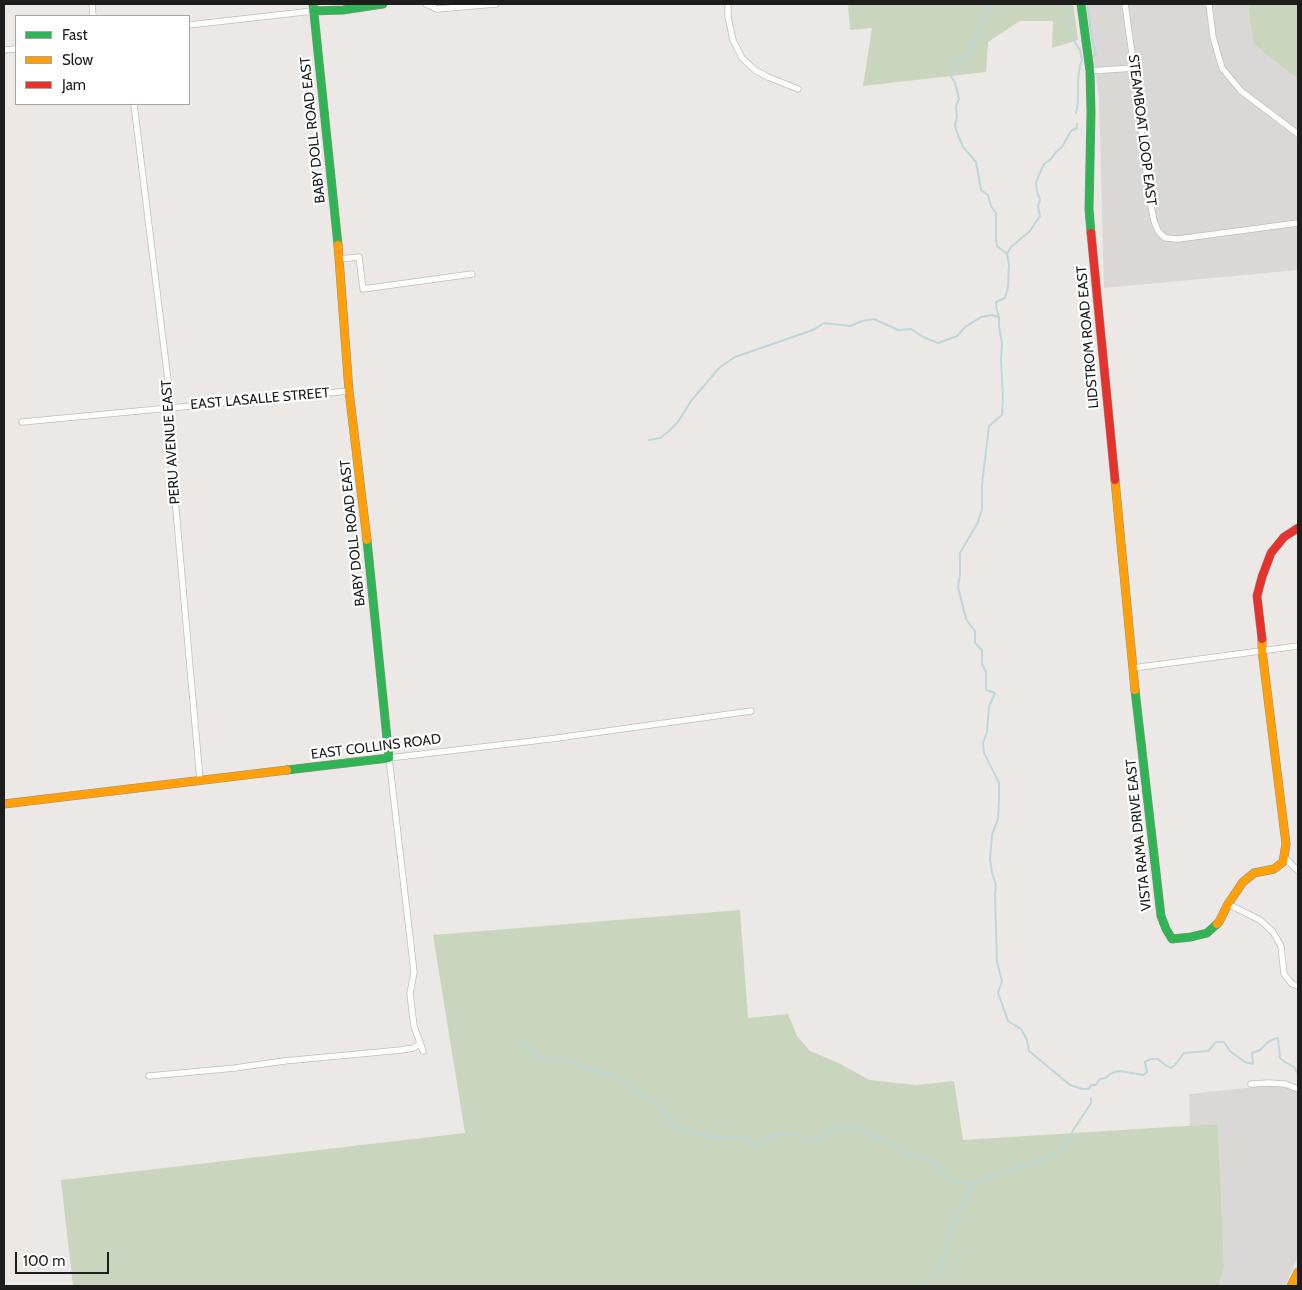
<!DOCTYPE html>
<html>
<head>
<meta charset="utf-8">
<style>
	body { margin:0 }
	#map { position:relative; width:1302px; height:1290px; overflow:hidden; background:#ebe8e5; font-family:Cabin,sans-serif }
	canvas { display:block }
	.frame { position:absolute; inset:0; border:5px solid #1d1d1d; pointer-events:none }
	.legend { position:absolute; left:15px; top:15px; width:175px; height:90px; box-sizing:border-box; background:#fff; border:1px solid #a5a5a5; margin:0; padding:6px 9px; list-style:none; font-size:15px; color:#1d1d1d }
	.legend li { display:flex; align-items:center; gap:10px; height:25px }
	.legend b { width:25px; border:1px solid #a5a5a5 }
	.scale { position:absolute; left:15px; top:1252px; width:94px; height:22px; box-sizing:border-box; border:2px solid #1d1d1d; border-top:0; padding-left:6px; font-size:15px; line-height:18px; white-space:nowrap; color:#1d1d1d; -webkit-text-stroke:4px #fff; paint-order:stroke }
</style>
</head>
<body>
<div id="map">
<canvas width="1302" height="1290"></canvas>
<div class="frame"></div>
<ul class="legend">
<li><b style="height:6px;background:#30b455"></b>Fast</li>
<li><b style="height:6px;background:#ff9f0a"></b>Slow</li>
<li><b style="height:6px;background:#e5322d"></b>Jam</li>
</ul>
<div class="scale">100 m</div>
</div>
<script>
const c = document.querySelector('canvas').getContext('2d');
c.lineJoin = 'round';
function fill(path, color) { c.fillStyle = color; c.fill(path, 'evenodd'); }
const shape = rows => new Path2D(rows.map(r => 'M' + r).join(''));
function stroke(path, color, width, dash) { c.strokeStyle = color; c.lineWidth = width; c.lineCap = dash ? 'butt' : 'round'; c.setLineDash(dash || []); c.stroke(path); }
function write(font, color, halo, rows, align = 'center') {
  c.font = font + ' Cabin,sans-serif'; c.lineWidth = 4.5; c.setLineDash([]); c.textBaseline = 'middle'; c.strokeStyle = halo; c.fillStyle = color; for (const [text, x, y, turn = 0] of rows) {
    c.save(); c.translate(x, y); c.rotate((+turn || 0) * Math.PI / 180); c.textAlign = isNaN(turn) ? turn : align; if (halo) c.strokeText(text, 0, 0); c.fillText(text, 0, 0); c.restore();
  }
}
fill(shape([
	[1086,4,1248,4,1253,44,1298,79,1298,270,1104,288,1099,97],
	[1264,1086,1298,1086,1298,1257,1285,1286,1219,1286,1224,1266,1218,1124,1190,1126,1189,1094]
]), '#dad8d7');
fill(shape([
	[848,4,1073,4,1078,40,1052,48,1053,21,1020,21,988,42,986,72,863,86,872,28,850,30],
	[1248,4,1298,4,1298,79,1253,44],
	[740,910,748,1018,788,1014,797,1036,810,1051,839,1063,869,1080,916,1085,954,1081,963,1140,1218,1124,1224,1266,1219,1286,73,1286,61,1180,465,1133,433,935]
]), '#c9d6bd');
stroke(shape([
	[990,4,989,9,983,18,975,41,969,54,963,59,957,61,951,77,955,82,959,99,956,106,957,117,955,126,958,135,963,147,976,162,981,190,988,195,991,206,996,213,996,239,997,246,1007,254,1009,264,1008,287,1005,298,996,302,996,307,999,317,999,326,1002,343,1001,360,1003,398,1002,415,989,426,982,484,982,509,978,522,960,553,960,575,958,587,966,619,975,631,975,643,982,650,982,664,986,672,986,690,995,693,989,707,987,732,983,743,984,753,999,783,999,801,998,819,992,835,990,859,992,873,996,885,995,895,997,962,1002,981,998,993,1008,1021,1021,1029,1027,1040,1029,1051,1070,1085,1082,1089,1089,1089,1091,1085,1096,1085,1100,1079,1106,1078,1110,1074,1115,1072,1120,1071,1143,1075,1147,1072,1145,1062,1151,1059,1158,1059,1165,1065,1171,1068,1175,1065,1184,1053,1208,1051,1216,1042,1224,1042,1230,1051,1245,1062,1253,1064,1252,1053,1260,1050,1268,1042,1274,1039,1278,1038,1280,1058,1285,1062,1294,1067,1298,1074],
	[1066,4,1069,24,1074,41,1080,50,1082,60,1080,66,1078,79,1078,102,1076,113],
	[1087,4,1092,37,1096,55,1091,57],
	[1007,254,1011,247,1030,231,1040,216,1038,206,1040,200,1037,191,1036,183,1039,175,1044,164,1051,159,1056,152,1062,147,1071,131,1077,128,1077,124],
	[649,440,660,438,668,432,678,422,691,401,719,368,735,357,813,330,824,323,850,326,862,321,874,319,898,330,911,329,923,337,938,343,957,336,965,327,981,317,992,315,998,317],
	[523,1043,531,1051,541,1058,558,1060,567,1060,583,1067,614,1076,649,1098,662,1108,672,1124,699,1135,727,1138,747,1136,754,1147,759,1146,767,1137,785,1134,797,1135,805,1141,822,1138,829,1130,849,1127,862,1130,888,1142,911,1155,931,1159,952,1180,971,1184,1040,1161,1059,1152,1091,1103,1091,1098],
	[925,1286,943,1262,948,1236,965,1202,971,1184]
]), '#bcd8da', 2);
const street = shape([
	[92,4,93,16],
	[426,4,437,9,496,4],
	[728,4,728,17,733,40,742,58,755,70,768,77,798,89],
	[1125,4,1134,68,1149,196,1154,221,1158,231,1165,238,1178,239,1298,223],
	[1209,4,1213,37,1222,68,1241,91,1298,134],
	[189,25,313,11],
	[4,50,16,49],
	[1090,71,1134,68],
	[134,104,170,397,167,408,200,780],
	[339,259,359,257,363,289,472,274],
	[22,422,349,391],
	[1133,668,1298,646],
	[1284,857,1298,871],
	[1228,904,1260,920,1273,932,1281,946,1284,974,1292,984,1298,986],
	[423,1051,414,1026,410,994,414,972,389,758,550,739,751,711],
	[149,1076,235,1068,284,1061,401,1050,413,1048,420,1044],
	[1251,1084,1269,1083,1285,1084,1298,1089]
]);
const fast = shape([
	[313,4,338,245],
	[1081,4,1090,71,1091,113,1089,209,1091,233],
	[313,11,343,10,383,4],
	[1135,690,1161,916,1166,929,1172,939,1191,937,1207,933,1217,924],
	[287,770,389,758,367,540]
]);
const slow = shape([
	[338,245,349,391,367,540],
	[1115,480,1135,690],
	[4,804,287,770],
	[1217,924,1219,922,1228,904,1243,882,1254,873,1274,869,1283,862,1286,844,1262,650,1262,639],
	[1291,1286,1298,1272]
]);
const jam = shape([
	[1091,233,1115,480],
	[1262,639,1257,596,1262,577,1271,553,1284,537,1298,528]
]);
stroke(street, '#c1bfbe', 7);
stroke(fast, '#93927f', 9);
stroke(slow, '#93927f', 9);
stroke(jam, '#93927f', 9);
stroke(street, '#fcfcfb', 5.5);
stroke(fast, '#30b455', 8);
stroke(slow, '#ff9f0a', 8);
stroke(jam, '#e5322d', 8);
write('14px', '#1d1d1d', '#fff', [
	["BABY DOLL ROAD EAST",313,130,-96],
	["STEAMBOAT LOOP EAST",1142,130,83],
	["LIDSTROM ROAD EAST",1088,337,-95],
	["EAST LASALLE STREET",260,399,-5],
	["PERU AVENUE EAST",171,442,-94],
	["BABY DOLL ROAD EAST",353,533,-96],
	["EAST COLLINS ROAD",376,747,-7],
	["VISTA RAMA DRIVE EAST",1139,835,-96]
]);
</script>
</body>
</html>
